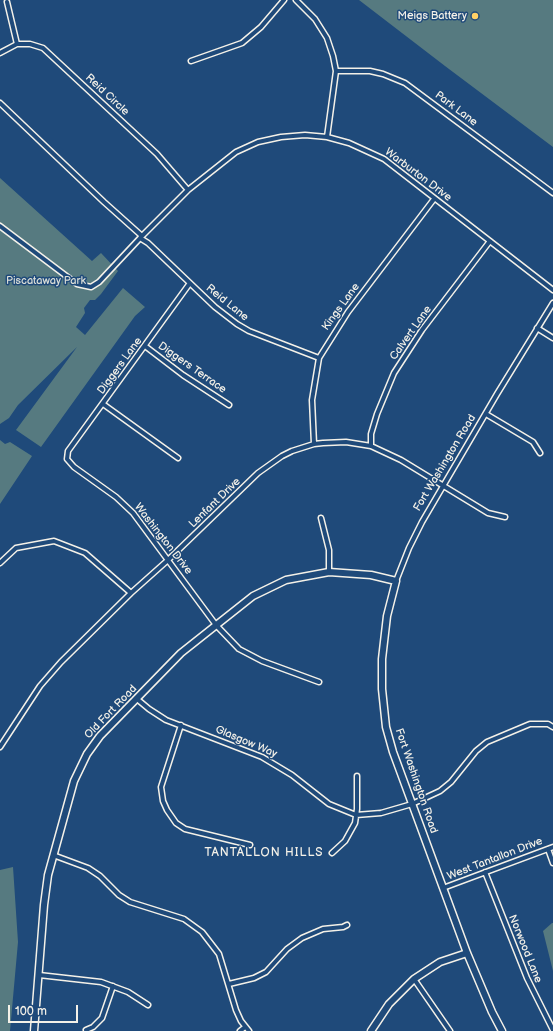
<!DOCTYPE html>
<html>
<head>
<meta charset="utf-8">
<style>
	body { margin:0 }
	#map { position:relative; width:553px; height:1031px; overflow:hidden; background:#1f4a7a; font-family:"Balsamiq Sans",sans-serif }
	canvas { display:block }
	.scale { position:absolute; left:8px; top:1005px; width:70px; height:18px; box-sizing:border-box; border:2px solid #f4f1e8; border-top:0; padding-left:5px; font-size:12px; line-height:14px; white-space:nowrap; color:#f4f1e8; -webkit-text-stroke:3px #1f4a7a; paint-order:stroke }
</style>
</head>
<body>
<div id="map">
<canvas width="553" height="1031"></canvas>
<div class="scale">100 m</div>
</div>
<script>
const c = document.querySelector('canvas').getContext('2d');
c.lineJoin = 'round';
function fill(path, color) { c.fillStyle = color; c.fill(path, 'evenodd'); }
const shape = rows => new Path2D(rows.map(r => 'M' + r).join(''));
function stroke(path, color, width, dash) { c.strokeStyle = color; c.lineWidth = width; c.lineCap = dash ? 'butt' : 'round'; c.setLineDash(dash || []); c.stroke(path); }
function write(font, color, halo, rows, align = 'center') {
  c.font = font + ' "Balsamiq Sans",sans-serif'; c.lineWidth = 3; c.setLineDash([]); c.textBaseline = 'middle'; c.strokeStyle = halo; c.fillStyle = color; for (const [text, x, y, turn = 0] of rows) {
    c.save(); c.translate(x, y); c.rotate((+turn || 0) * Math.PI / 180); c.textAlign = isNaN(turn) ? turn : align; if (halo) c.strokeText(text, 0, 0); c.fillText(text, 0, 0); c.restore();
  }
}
fill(shape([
	[359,0,553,0,553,147,445,66],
	[0,178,92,261,101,253,118,271,101,294,95,300,90,300,84,308,85,313,76,327,85,335,123,288,145,307,135,316,41,447,16,430,77,347,18,405,9,418,0,424],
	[0,440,5,444,10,442,32,456,0,504],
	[13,867,18,942,10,1031,0,1031,0,870],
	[552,923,553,923,553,971,543,931]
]), '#567a80');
const street = shape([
	[296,0,315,19,327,38,333,56,336,71,327,137],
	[7,2,17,44],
	[0,53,17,44,30,44,43,48,157,154,188,190],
	[191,61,242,43,261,27,284,0],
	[336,71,370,71,383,74,405,83,553,193],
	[0,103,104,202,142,236],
	[0,226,77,284,91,287,99,282,142,236,188,190,236,152,258,142,281,137,305,135,327,137,349,143,384,159,553,290],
	[140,238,148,243,215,307,237,324,249,331,319,358],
	[190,283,68,451,67,459,74,467,116,497,133,513,216,625,239,649,262,661,319,682],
	[537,328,553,338],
	[145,346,183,375,229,405],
	[103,404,178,458],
	[486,414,533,442,540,453],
	[314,444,312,400,319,358,348,312,434,199],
	[371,446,371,434,377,414,394,373,422,330,490,241],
	[321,518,329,550,329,572],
	[0,563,16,548,54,541,85,553,131,593],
	[396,581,409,548,422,522,497,394,553,303],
	[137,699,149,709,166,720,262,757,292,775,329,804,356,815,381,813,412,804,440,791,451,782,476,751,487,742,530,724,548,724,553,727],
	[181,725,161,787,163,801,167,810,176,823,185,829,250,845],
	[0,747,40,686,61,662,131,593,168,560,258,473,282,456,292,451,314,444,323,443,346,442,371,446,401,460,488,513,505,517],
	[548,849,553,863],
	[332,853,345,841,355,823,357,809,357,776],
	[53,855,88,868,100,876,119,895,130,902,184,919,202,932,219,954,236,1010,241,1021,249,1031],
	[485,872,527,978,553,1030],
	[443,888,553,847],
	[39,975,101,982,128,992,148,1005],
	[414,979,450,1031],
	[229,984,254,978,266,972,287,949,302,938,323,929,343,927,347,925],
	[86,1030,93,1027,102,1018,113,986],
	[240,1031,245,1027]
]);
const secondary = shape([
	[34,1031,44,905,48,875,74,781,87,754,100,736,181,653,253,596,286,580,329,572,371,575,396,581,387,616,382,659,382,689,386,727,393,752,467,953,492,1012,502,1031],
	[371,1031,389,1004,414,979,440,962,467,953]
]);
stroke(street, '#f4f1e8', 7);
stroke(secondary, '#f4f1e8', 9);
stroke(street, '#1f4a7a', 4);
stroke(secondary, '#1f4a7a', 6);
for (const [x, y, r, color] of [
	[475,16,4,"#ffd166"]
]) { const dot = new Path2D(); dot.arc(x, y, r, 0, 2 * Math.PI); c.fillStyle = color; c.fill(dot); stroke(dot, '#1f4a7a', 1.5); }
write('11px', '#f4f1e8', '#1f4a7a', [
	["Meigs Battery",467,16]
], 'right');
write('11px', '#f4f1e8', '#1f4a7a', [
	["Reid Circle",107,95,43],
	["Park Lane",456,109,37],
	["Warburton Drive",418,175,37],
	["Reid Lane",227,303,39],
	["Kings Lane",341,307,-54],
	["Calvert Lane",411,333,-55],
	["Diggers Lane",120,366,-54],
	["Diggers Terrace",192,368,35],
	["Fort Washington Road",445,463,-59],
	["Lenfant Drive",215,503,-44],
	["Washington Drive",163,539,52],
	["Old Fort Road",111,712,-46],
	["Glasgow Way",246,742,23],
	["Fort Washington Road",416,781,71],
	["West Tantallon Drive",495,859,-21],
	["Norwood Lane",525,949,68]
]);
write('11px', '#dcdfd8', '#1f4a7a', [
	["Piscataway Park",46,281]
]);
c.letterSpacing = '1px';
write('12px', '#f4f1e8', '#1f4a7a', [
	["TANTALLON HILLS",264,853]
]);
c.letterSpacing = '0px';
</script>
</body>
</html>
